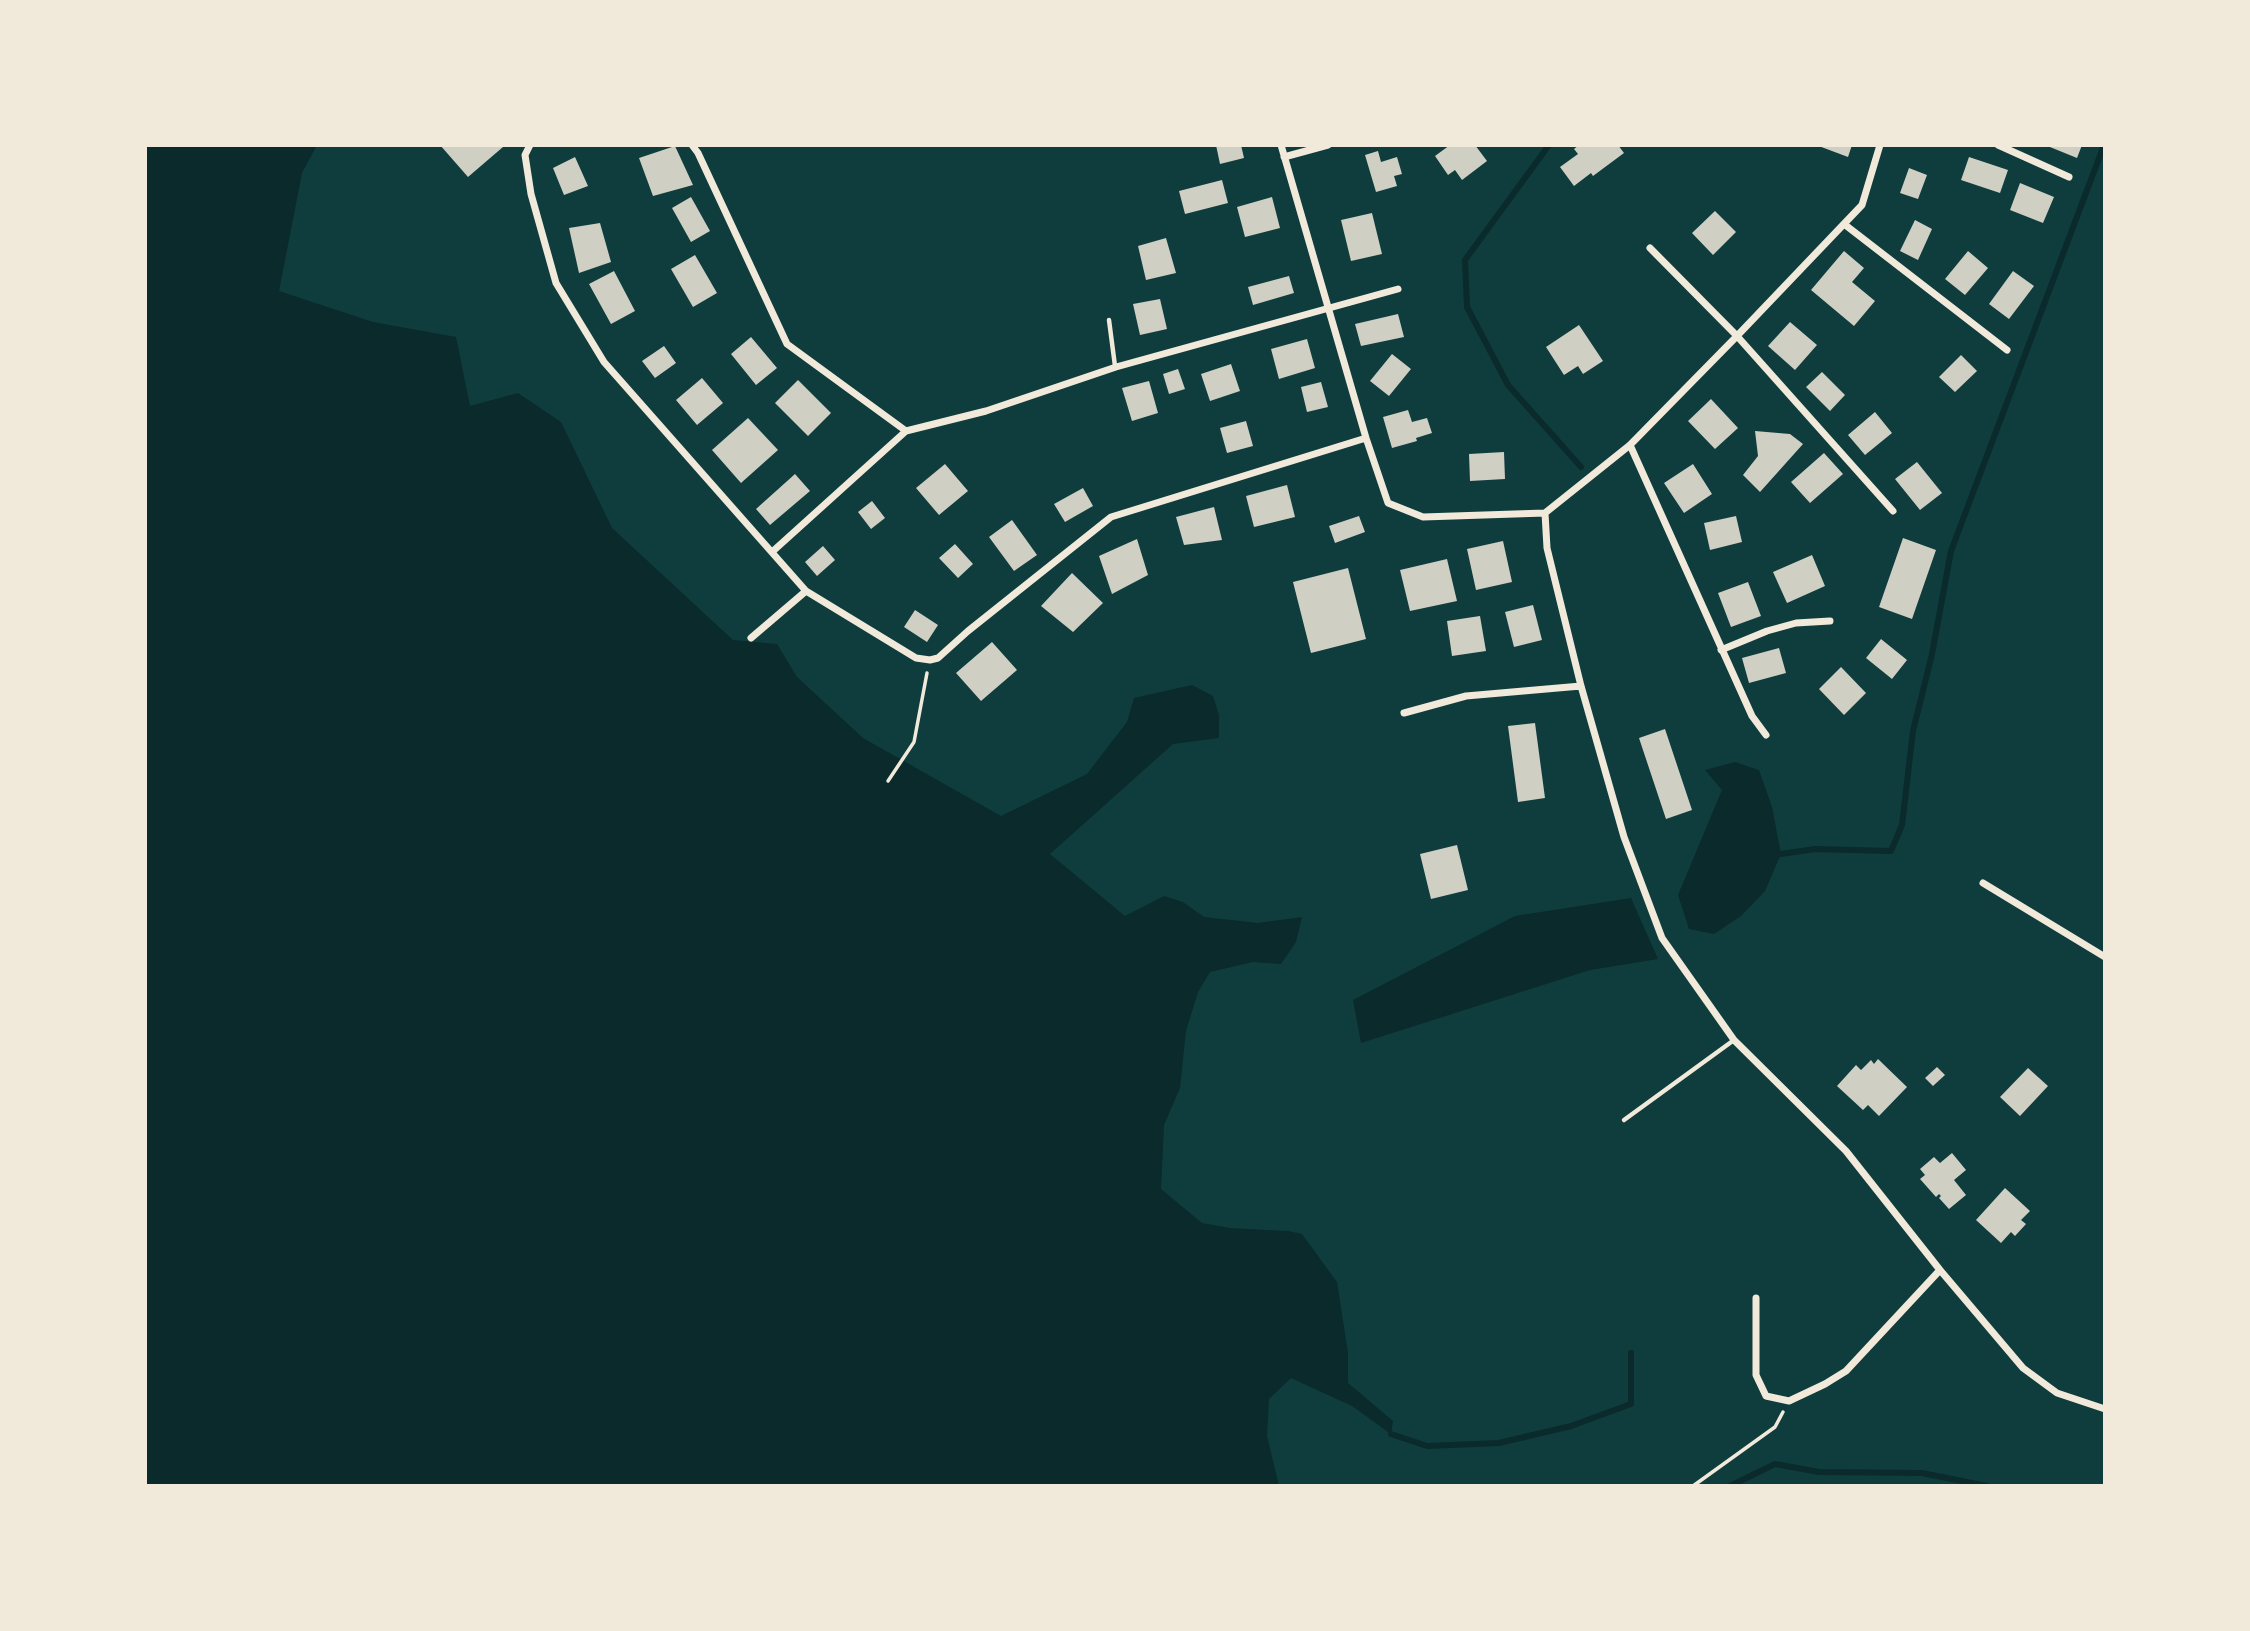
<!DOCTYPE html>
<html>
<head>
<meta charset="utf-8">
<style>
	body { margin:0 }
	#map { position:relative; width:2250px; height:1631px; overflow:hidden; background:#0f3d3e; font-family:"Noto Serif",serif }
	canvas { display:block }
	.frame { position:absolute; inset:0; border:147px solid #f1e9da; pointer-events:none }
</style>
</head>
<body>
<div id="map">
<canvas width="2250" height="1631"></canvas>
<div class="frame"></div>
</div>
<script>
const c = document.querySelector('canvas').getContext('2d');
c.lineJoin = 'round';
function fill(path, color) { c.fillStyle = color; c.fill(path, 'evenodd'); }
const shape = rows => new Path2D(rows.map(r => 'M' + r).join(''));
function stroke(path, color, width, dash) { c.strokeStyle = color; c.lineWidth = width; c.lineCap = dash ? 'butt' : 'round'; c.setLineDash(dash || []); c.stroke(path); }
fill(shape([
	[145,145,317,145,302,173,279,291,373,322,456,337,470,406,518,393,561,422,612,528,733,640,777,644,797,677,863,738,1001,816,1087,774,1127,722,1134,698,1192,685,1213,696,1219,715,1219,738,1173,744,1050,854,1125,916,1164,896,1183,902,1204,917,1258,923,1302,917,1296,942,1281,964,1253,962,1210,972,1198,992,1186,1031,1180,1088,1164,1125,1161,1189,1202,1223,1230,1228,1288,1231,1302,1234,1337,1282,1348,1353,1348,1383,1393,1421,1391,1434,1352,1406,1291,1378,1269,1399,1267,1436,1279,1486,145,1486],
	[1735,762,1759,770,1772,807,1781,854,1765,891,1741,916,1714,934,1689,929,1678,895,1722,790,1705,770],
	[1631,898,1658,959,1590,970,1361,1043,1353,1000,1515,916]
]), '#0a2a2b');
stroke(shape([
	[1549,145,1465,260,1467,307,1508,385,1581,467],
	[1781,854,1815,849,1891,851,1902,825,1913,731,1932,654,1951,551,2104,145],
	[1391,1434,1427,1446,1499,1443,1571,1426,1631,1404,1631,1353],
	[1730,1486,1775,1464,1819,1472,1922,1473,1987,1486]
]), '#0a2a2b', 6);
fill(shape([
	[440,145,501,145,503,147,468,177],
	[1216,145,1241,145,1244,158,1220,164],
	[1450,145,1475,145,1487,161,1462,180,1455,170,1448,175,1435,156],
	[1579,145,1618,145,1624,153,1593,176,1591,173,1574,186,1560,167,1578,154,1574,149],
	[1816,145,1852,145,1848,157],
	[2045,145,2082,145,2077,158],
	[675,146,693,185,653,196,639,158],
	[1378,151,1381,162,1397,157,1402,174,1394,176,1397,186,1376,192,1365,155],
	[575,157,588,186,564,195,553,168],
	[1969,157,2008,170,2000,193,1961,180],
	[1909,168,1927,175,1918,199,1900,193],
	[1222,180,1228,203,1185,214,1179,191],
	[2020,183,2054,197,2043,223,2010,210],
	[691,197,710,231,691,242,672,208],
	[1272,197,1280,228,1245,237,1237,207],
	[1715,211,1736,232,1713,255,1692,233],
	[1372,213,1382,254,1351,261,1341,220],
	[1915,220,1932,229,1918,260,1900,251],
	[600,223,611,262,579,273,569,228],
	[1166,238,1176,273,1146,280,1138,246],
	[1844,251,1864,268,1852,282,1875,301,1854,326,1811,290],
	[1968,251,1988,268,1965,295,1945,279],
	[695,255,717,293,693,307,671,269],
	[614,271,635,311,611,324,589,284],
	[2013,271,2034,286,2009,319,1989,304],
	[1289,276,1294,293,1253,305,1248,287],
	[1160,299,1167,329,1140,335,1133,304],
	[1398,314,1404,337,1361,346,1355,324],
	[1790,322,1817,345,1795,370,1768,346],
	[1579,325,1603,361,1583,374,1578,366,1564,375,1546,347],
	[751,337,777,368,756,385,731,354],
	[1307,339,1315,368,1279,379,1271,349],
	[664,346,676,363,655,378,642,361],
	[1392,354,1411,369,1389,396,1370,381],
	[1961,355,1977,371,1955,392,1939,377],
	[1231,364,1240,391,1210,401,1201,374],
	[1178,369,1185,389,1169,394,1163,374],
	[1822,372,1845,395,1830,411,1806,387],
	[702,378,723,403,697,425,676,400],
	[798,380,831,413,808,436,775,403],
	[1149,381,1158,413,1132,421,1122,388],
	[1321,382,1328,407,1307,412,1301,387],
	[1711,399,1738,428,1715,449,1688,421],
	[1408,410,1412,422,1427,418,1432,433,1416,438,1417,441,1392,448,1383,417],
	[1875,412,1892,433,1865,455,1848,435],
	[748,418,778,450,741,483,712,450],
	[1246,421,1253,446,1227,453,1220,428],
	[1755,431,1790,434,1803,444,1760,492,1743,475,1758,456],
	[1504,452,1505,479,1470,481,1469,454],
	[1824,453,1843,474,1810,503,1791,482],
	[1917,462,1942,493,1920,510,1895,479],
	[945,464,968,491,939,515,916,488],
	[1693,464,1712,494,1684,513,1664,483],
	[795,474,810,491,770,525,756,509],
	[1287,485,1295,517,1254,527,1246,496],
	[1083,488,1093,506,1065,522,1054,504],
	[872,501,885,518,871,529,858,512],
	[1214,507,1222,540,1184,545,1176,517],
	[1359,516,1365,532,1335,543,1329,526],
	[1736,516,1742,542,1710,550,1704,523],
	[1012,520,1037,555,1014,571,989,537],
	[1903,538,1936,550,1912,619,1879,607],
	[1137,539,1148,575,1112,594,1099,556],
	[1503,541,1512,582,1476,590,1467,549],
	[955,544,973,564,958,578,939,558],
	[823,546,835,560,817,576,805,562],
	[1812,555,1825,586,1787,603,1773,572],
	[1447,559,1457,601,1410,611,1400,570],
	[1348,568,1366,639,1311,653,1293,582],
	[1072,573,1103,603,1073,632,1041,606],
	[1748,582,1761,616,1731,627,1718,593],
	[1533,605,1542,640,1514,647,1505,612],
	[915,610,938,625,927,642,904,627],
	[1480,616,1486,651,1452,656,1447,621],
	[1881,639,1907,660,1892,679,1866,658],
	[992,642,1017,670,981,701,956,673],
	[1779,648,1786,673,1749,683,1742,658],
	[1841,667,1866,693,1844,715,1819,689],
	[1535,723,1545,798,1518,802,1508,726],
	[1665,729,1692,810,1666,819,1639,738],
	[1457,845,1468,890,1431,899,1420,854],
	[1878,1059,1907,1087,1879,1116,1868,1105,1863,1110,1837,1086,1856,1065,1861,1070,1871,1060,1874,1064],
	[1937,1067,1945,1075,1933,1086,1925,1078],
	[2028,1068,2048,1086,2020,1116,2000,1097],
	[1952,1153,1966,1170,1954,1180,1966,1195,1949,1209,1939,1198,1941,1196,1939,1194,1936,1197,1920,1179,1925,1175,1920,1169,1934,1157,1940,1163],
	[2005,1188,2030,1211,2021,1220,2026,1224,2015,1236,2011,1232,2001,1243,1976,1220]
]), '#cfcfc3');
stroke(shape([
	[888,781,914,742,927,673],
	[1693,1486,1775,1427,1783,1412]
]), '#f1e9da', 3.5);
stroke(shape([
	[1109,320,1115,366],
	[1624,1120,1734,1040]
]), '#f1e9da', 4.5);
stroke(shape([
	[530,145,525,155,531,194,556,283,604,362,806,591,916,658,930,660,938,658,968,631,1111,517,1366,438],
	[692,145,698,153,787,344,906,431],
	[1281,145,1366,438,1388,503,1423,517,1545,513],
	[1998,145,2069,177],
	[1284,157,1328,145],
	[1844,224,2007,350],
	[1650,248,1737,336,1893,511],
	[1630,445,1752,716,1766,735],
	[1545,513,1547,548,1581,686,1624,837,1662,938,1734,1040,1846,1151,1940,1270,2023,1368,2057,1393,2105,1409],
	[1545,513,1630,445,1737,336,1862,205,1880,145],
	[772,552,906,431,986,411,1116,367,1398,289],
	[751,638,806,591],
	[1721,650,1767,631,1796,623,1830,621],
	[1404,713,1466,696,1581,686],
	[1983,883,2105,957],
	[1756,1298,1756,1375,1766,1396,1789,1401,1825,1384,1846,1371,1940,1270]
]), '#f1e9da', 7);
</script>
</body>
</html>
